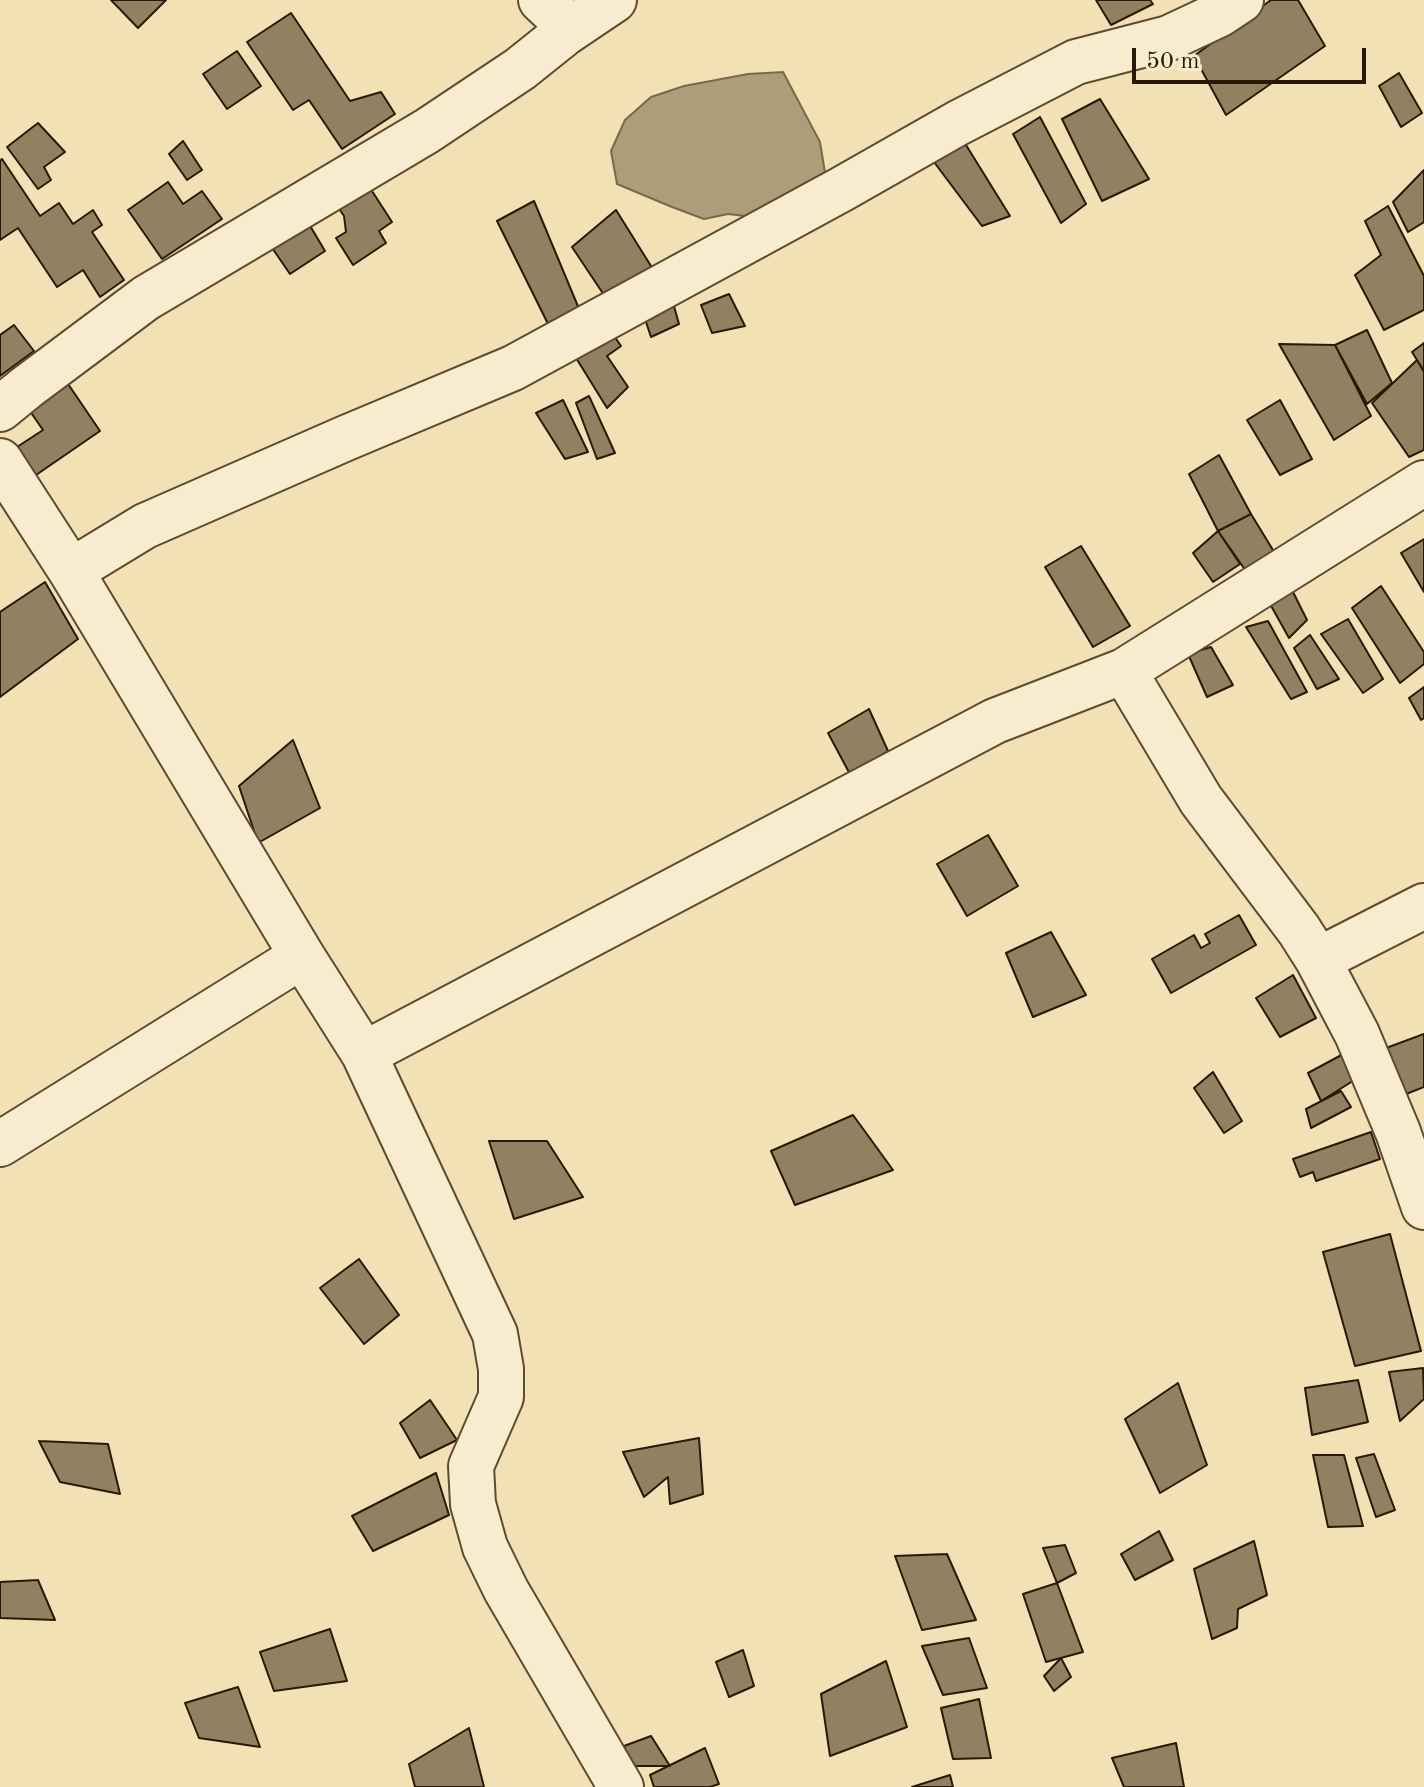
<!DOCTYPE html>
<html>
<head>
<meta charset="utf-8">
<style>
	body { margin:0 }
	#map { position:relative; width:1424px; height:1787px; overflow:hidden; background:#f2e1b4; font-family:"Old Standard TT",serif }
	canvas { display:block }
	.scale { position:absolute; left:1132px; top:48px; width:234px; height:36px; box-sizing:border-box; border:4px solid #2b1807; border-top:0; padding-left:10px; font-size:24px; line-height:28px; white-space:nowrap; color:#2b1807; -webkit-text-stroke:6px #f7ecce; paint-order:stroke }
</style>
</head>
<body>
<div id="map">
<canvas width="1424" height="1787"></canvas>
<div class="scale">50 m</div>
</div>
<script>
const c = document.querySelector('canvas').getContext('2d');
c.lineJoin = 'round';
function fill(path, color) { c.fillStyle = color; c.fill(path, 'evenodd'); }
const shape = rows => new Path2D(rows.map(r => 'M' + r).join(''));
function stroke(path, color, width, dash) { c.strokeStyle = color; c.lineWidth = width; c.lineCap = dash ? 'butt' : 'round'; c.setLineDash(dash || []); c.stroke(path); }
const water = shape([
	[783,72,820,142,827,185,770,219,728,214,704,219,672,207,617,184,611,151,625,120,651,97,684,86,748,74,783,72]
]);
fill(water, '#ae9d79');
stroke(water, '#7a684b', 2);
const building = shape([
	[111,0,166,0,138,28,111,0],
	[1096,0,1150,0,1153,4,1111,25,1096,0],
	[1271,0,1298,0,1325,46,1226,115,1194,56,1271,0],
	[291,13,350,101,381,92,395,114,342,149,309,100,293,110,247,42,291,13],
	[237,51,261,86,227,109,203,74,237,51],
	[1399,73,1422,113,1401,127,1379,86,1399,73],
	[1100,99,1149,179,1102,201,1062,119,1100,99],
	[1040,117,1086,204,1061,223,1013,134,1040,117],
	[38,123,65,152,44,167,51,180,38,189,7,147,38,123],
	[183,141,202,170,187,180,169,154,183,141],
	[966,145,1010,216,982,226,928,154,966,145],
	[2,159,40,216,59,203,73,224,93,210,102,225,92,232,124,280,100,297,83,270,57,287,18,228,0,240,0,161,2,159],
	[1424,170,1424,222,1408,232,1393,202,1424,170],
	[363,177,392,222,379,231,386,243,353,265,336,238,346,232,344,216,331,197,363,177],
	[168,182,183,204,202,191,222,219,162,259,128,210,168,182],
	[534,201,582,316,553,334,497,221,534,201],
	[1388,206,1424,276,1424,310,1384,330,1355,275,1381,255,1365,221,1388,206],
	[616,210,656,274,608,301,572,247,616,210],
	[303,214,325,251,290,274,266,239,303,214],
	[670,292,679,324,651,337,643,313,670,292],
	[729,294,745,326,712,333,701,305,729,294],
	[14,325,34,351,0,376,0,335,14,325],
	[608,327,621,346,607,356,628,387,607,408,573,353,608,327],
	[1367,330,1392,383,1367,404,1335,345,1367,330],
	[1424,343,1424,371,1412,352,1424,343],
	[1279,344,1335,345,1371,416,1334,440,1279,344],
	[1417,360,1424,372,1424,450,1409,457,1372,403,1417,360],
	[64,378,100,431,36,475,17,447,43,430,25,404,64,378],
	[589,396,615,453,597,459,576,403,589,396],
	[563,400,588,452,565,459,536,413,563,400],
	[1280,400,1312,459,1280,475,1247,420,1280,400],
	[1219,455,1251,514,1218,531,1189,474,1219,455],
	[1251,514,1276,555,1248,574,1218,531,1251,514],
	[1218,531,1240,564,1213,582,1193,553,1218,531],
	[1424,539,1424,592,1401,553,1424,539],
	[1081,546,1130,626,1093,647,1045,567,1081,546],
	[1283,572,1307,620,1289,638,1260,586,1283,572],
	[45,582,78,639,0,697,0,612,45,582],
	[1381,586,1424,652,1424,664,1400,683,1352,608,1381,586],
	[1348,619,1383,679,1363,693,1321,634,1348,619],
	[1268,621,1307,692,1291,699,1246,627,1268,621],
	[1310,635,1339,679,1317,689,1294,648,1310,635],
	[1211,647,1233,685,1207,697,1188,654,1211,647],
	[1424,687,1424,718,1421,720,1409,698,1424,687],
	[869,709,888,751,851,776,828,733,869,709],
	[293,740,320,808,258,843,239,786,293,740],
	[988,835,1018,886,967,916,937,864,988,835],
	[1239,915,1256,945,1171,993,1152,959,1194,935,1201,948,1210,943,1205,934,1239,915],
	[1051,932,1086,995,1033,1017,1006,953,1051,932],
	[1293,975,1316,1018,1280,1037,1256,998,1293,975],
	[1424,1034,1424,1087,1396,1098,1378,1051,1424,1034],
	[1347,1052,1356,1079,1321,1101,1308,1073,1347,1052],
	[1213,1072,1242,1121,1224,1133,1194,1088,1213,1072],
	[1341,1091,1351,1107,1311,1128,1306,1109,1341,1091],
	[853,1115,893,1170,795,1205,771,1151,853,1115],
	[1371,1132,1380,1159,1316,1181,1313,1172,1300,1177,1293,1159,1371,1132],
	[489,1141,547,1141,583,1197,514,1219,489,1141],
	[1390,1234,1421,1351,1355,1366,1323,1252,1390,1234],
	[359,1259,399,1315,364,1344,320,1288,359,1259],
	[1423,1368,1424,1399,1400,1421,1389,1372,1423,1368],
	[1358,1380,1368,1422,1312,1435,1305,1388,1358,1380],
	[1178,1383,1207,1465,1160,1493,1125,1419,1178,1383],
	[430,1400,457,1440,420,1458,400,1423,430,1400],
	[699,1438,703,1494,670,1504,668,1477,644,1497,623,1452,699,1438],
	[39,1441,108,1444,120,1494,60,1482,39,1441],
	[1374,1454,1395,1510,1376,1517,1356,1458,1374,1454],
	[1313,1455,1344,1455,1363,1526,1328,1527,1313,1455],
	[436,1473,449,1515,373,1551,352,1516,436,1473],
	[1159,1531,1173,1560,1135,1580,1121,1554,1159,1531],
	[1254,1541,1267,1595,1238,1609,1237,1628,1212,1639,1194,1569,1254,1541],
	[1065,1545,1076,1573,1057,1583,1043,1548,1065,1545],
	[947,1554,976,1620,922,1630,895,1556,947,1554],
	[38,1580,55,1620,0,1618,0,1582,38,1580],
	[1057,1583,1083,1652,1046,1662,1023,1594,1057,1583],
	[330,1629,347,1681,274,1691,260,1652,330,1629],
	[969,1638,987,1688,943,1695,922,1646,969,1638],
	[743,1650,754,1686,729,1697,716,1662,743,1650],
	[1061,1658,1071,1677,1054,1691,1044,1676,1061,1658],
	[886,1661,907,1727,830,1756,821,1694,886,1661],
	[238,1687,260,1747,199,1738,185,1703,238,1687],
	[979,1699,991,1758,953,1759,941,1708,979,1699],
	[469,1728,484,1787,415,1787,409,1764,469,1728],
	[651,1736,670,1766,630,1766,624,1746,651,1736],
	[1176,1743,1184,1787,1124,1787,1112,1758,1176,1743],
	[705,1748,719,1784,710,1787,654,1787,650,1775,705,1748],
	[950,1775,953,1787,912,1787,950,1775]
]);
fill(building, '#928161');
stroke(building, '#2b1807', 2);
const minor = shape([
	[565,33,614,0],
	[0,409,27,387,146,298,427,131,520,69,565,33,559,17,541,0],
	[0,461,71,571,302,956,364,1054,495,1334,501,1369,501,1397,471,1466,473,1504,485,1547,506,1590,621,1787],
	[71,571,145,526,346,438,513,368,842,189,958,123,1076,62,1169,38,1220,14,1241,0],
	[1124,671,1201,800,1299,930,1318,960,1357,1034,1398,1132,1424,1207],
	[1318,960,1424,906],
	[364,1054,995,721,1124,671,1424,483],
	[0,1144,302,956]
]);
stroke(minor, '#5d4a32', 48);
stroke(minor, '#f7ecce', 44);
</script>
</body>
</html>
